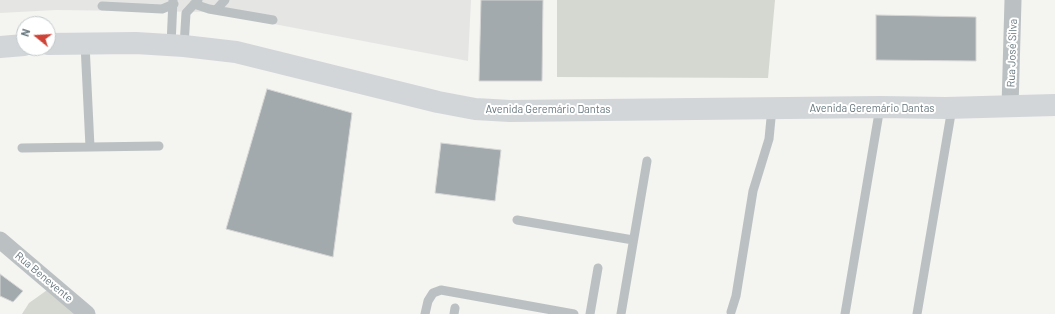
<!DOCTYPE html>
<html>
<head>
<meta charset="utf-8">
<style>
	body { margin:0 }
	#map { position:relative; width:1055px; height:314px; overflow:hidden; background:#f4f4f1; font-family:Barlow,sans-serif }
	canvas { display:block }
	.north { position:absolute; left:16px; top:16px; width:40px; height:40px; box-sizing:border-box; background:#fff; border:1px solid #c2c9cb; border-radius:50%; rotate:288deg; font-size:11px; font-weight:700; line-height:16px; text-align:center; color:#67777e }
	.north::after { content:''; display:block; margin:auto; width:14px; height:18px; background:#ce4337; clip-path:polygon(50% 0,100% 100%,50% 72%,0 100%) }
</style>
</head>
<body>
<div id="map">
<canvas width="1055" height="314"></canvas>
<div class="north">N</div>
</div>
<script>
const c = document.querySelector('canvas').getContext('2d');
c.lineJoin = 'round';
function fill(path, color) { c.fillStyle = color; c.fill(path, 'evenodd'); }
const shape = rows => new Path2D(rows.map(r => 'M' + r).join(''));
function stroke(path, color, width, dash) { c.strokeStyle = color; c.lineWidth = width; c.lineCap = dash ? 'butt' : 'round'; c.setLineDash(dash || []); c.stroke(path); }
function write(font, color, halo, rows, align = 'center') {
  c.font = font + ' Barlow,sans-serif'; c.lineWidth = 4; c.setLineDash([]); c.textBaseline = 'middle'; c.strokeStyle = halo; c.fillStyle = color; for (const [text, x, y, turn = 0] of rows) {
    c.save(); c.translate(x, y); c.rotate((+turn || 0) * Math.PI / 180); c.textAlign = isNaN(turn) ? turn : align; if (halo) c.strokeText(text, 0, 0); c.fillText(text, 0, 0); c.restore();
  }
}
fill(shape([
	[0,0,471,0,468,61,211,12,56,10,0,13]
]), '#e5e5e4');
fill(shape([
	[557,0,775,0,768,78,557,77],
	[50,288,81,314,22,314,29,303]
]), '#d5d8d0');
const building = shape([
	[481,0,543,0,542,81,479,81,481,0],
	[876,15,976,17,976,61,876,60,876,15],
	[267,89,352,113,333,257,226,229,267,89],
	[441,143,501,150,495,201,435,193,441,143],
	[0,274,23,291,13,302,0,296,0,274]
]);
fill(building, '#a2aaad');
stroke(building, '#d5d5d4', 1);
stroke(shape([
	[194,4,209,9,273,20],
	[102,6,162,9,174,4],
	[216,10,225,0],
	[85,44,90,147],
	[171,45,173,0],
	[184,46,186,13,198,0],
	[22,148,159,146],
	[517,220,633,240],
	[731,312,736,296,753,191,769,139,772,108],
	[425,314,428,301,433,293,441,290,574,314],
	[454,314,455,308],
	[590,314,598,268],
	[621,314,647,161],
	[845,314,880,107],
	[917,314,952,108]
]), '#bbc0c2', 9);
stroke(shape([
	[1010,107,1013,0],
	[0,240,87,314]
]), '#bbc0c2', 17);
stroke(shape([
	[48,44,136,43,184,46,236,52,438,102,475,109,510,111,880,107,946,108,1055,105],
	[0,47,24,45]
]), '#d2d6d9', 22);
write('11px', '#67777e', '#fff', [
	["Rua José Silva",1012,53,-88],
	["Avenida Geremário Dantas",872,108],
	["Avenida Geremário Dantas",548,109],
	["Rua Benevente",44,277,40]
]);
</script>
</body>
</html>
